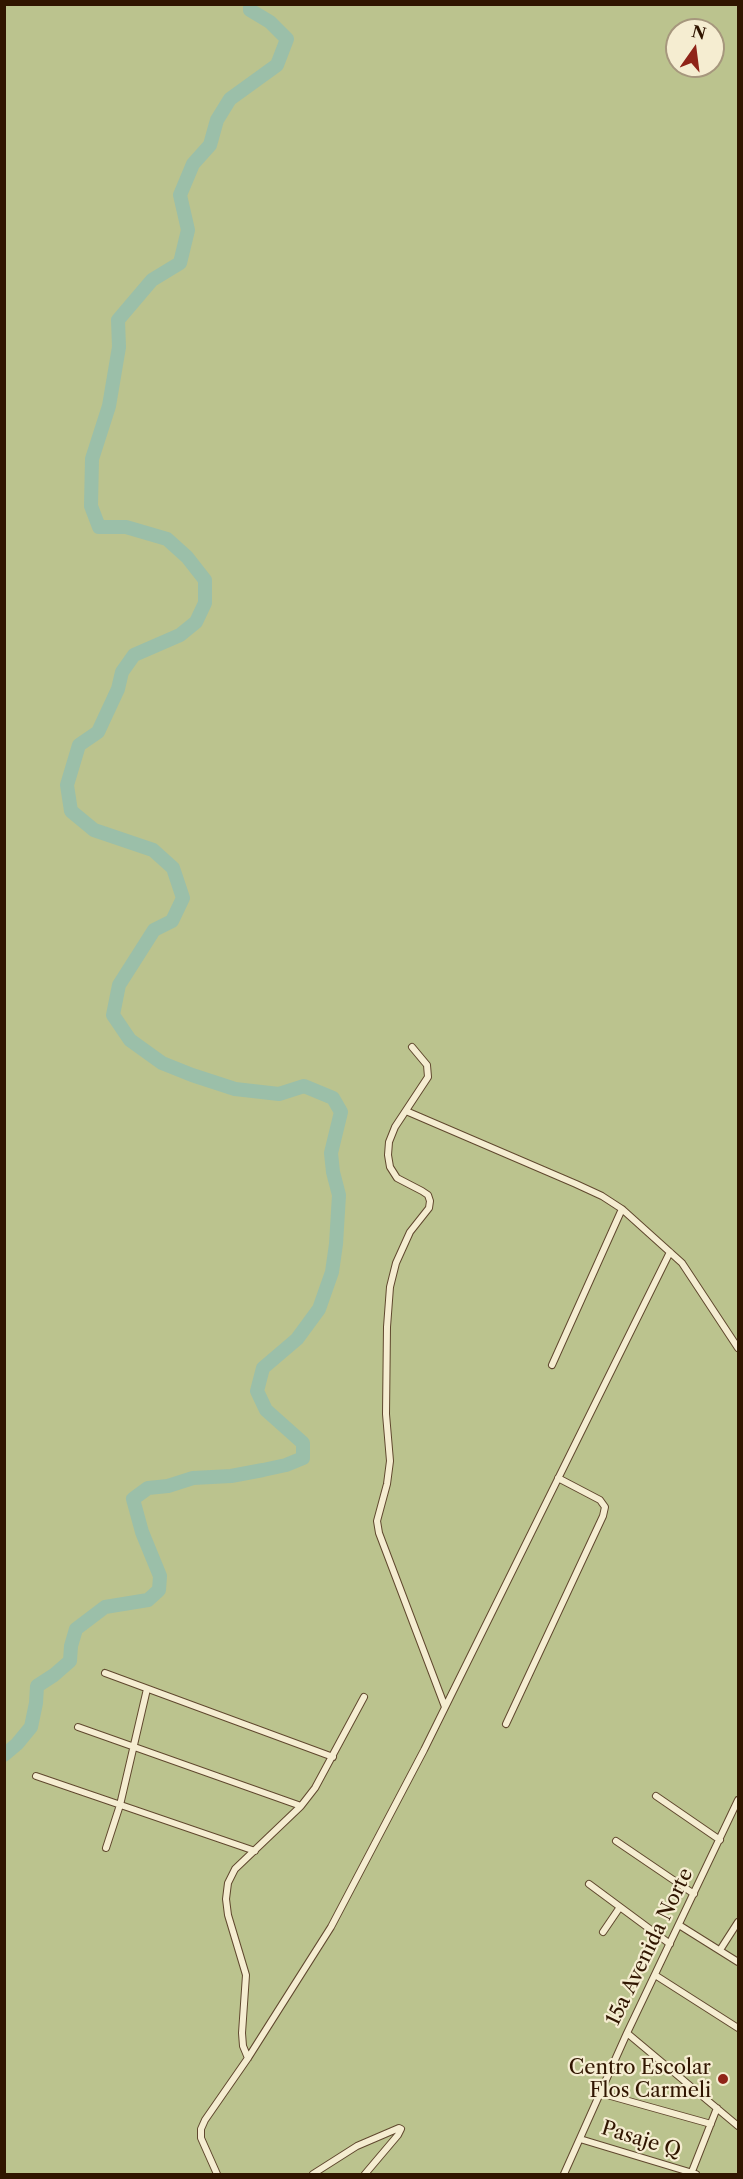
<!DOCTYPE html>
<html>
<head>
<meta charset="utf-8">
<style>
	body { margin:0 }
	#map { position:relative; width:743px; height:2179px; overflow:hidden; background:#f0e3b8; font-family:"Libre Caslon Text",serif }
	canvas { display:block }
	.frame { position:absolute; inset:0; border:6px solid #301500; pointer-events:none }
	.north { position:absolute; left:665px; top:18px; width:60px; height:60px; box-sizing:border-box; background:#f5edd1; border:2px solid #a6977d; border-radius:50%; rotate:14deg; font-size:16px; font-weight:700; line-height:24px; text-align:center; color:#301500 }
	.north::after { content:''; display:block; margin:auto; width:21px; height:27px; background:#8f2418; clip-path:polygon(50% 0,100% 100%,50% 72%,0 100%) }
</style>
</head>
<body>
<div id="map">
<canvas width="743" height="2179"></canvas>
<div class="frame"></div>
<div class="north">N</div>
</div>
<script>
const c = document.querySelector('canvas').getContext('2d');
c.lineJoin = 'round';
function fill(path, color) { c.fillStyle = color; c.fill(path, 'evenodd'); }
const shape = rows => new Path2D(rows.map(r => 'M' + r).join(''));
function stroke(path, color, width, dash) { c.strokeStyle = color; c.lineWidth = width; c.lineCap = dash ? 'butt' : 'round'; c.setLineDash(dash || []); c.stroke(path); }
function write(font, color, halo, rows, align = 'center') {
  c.font = font + ' "Libre Caslon Text",serif'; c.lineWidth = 4.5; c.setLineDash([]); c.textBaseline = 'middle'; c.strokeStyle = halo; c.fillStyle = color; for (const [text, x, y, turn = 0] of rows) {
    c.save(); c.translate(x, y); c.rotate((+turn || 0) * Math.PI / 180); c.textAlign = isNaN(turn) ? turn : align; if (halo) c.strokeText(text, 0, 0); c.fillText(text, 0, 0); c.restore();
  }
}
fill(shape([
	[5,5,738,5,738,2174,5,2174],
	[677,30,713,30,713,66,677,66]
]), '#bbc38e');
stroke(shape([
	[4,1755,17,1744,31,1727,36,1703,37,1686,54,1675,70,1661,71,1646,76,1629,105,1607,148,1600,159,1590,160,1576,142,1532,133,1499,148,1488,168,1486,193,1478,231,1476,263,1470,286,1465,303,1458,303,1443,266,1410,257,1391,263,1368,297,1339,319,1309,332,1272,336,1244,339,1195,333,1172,331,1153,341,1112,333,1098,304,1086,279,1094,235,1089,192,1075,162,1063,130,1040,113,1015,119,985,154,930,172,921,183,898,173,868,153,850,94,830,71,811,67,785,79,745,98,732,118,689,122,672,134,655,180,635,196,622,205,603,205,580,187,557,167,539,126,527,99,527,91,506,92,459,109,406,119,347,118,320,152,280,180,263,188,230,180,195,193,164,210,145,217,120,230,99,277,65,287,39,270,22,250,10,250,4]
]), '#9bbfa9', 14);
const minor = shape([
	[412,1047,427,1065,428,1077,395,1127,389,1142,388,1155,390,1167,397,1178,422,1191,428,1195,430,1201,429,1208,410,1232,396,1263,390,1287,387,1327,386,1414,390,1461,387,1484,377,1521,379,1533,445,1707],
	[406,1111,576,1184,602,1196,622,1209,682,1263,738,1348],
	[552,1365,622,1209],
	[105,1673,333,1757],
	[506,1724,603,1516,605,1507,600,1500,558,1478],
	[78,1727,301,1806],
	[36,1776,255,1851],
	[656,1796,720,1840],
	[616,1841,694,1894],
	[106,1848,120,1805,147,1689],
	[589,1884,670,1944],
	[679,1925,738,1962],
	[603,1932,620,1907],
	[720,1950,738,1922],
	[655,1975,738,2028],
	[627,2033,738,2126],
	[248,2058,243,2046,242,2033,246,1975,228,1915,226,1899,228,1883,235,1869,301,1806,315,1788,364,1697],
	[600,2093,711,2124],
	[580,2139,696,2174],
	[217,2174,201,2138,201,2129,205,2120,248,2058,331,1927,424,1750,670,1252],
	[313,2174,357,2146,399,2128,401,2129,398,2135,365,2174],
	[564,2174,627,2033,738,1800],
	[691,2174,717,2108]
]);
stroke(minor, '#60482e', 8);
stroke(minor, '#f5edd1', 6);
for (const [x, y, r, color] of [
	[723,2079,6,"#8f2418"]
]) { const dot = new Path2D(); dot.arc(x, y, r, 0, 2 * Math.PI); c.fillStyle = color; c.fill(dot); stroke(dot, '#f5edd1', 2); }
write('20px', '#301500', '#f5edd1', [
	["15a Avenida Norte",650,1947,-64],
	["Pasaje Q",641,2140,17]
]);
write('20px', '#301500', '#f5edd1', [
	["Centro Escolar",711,2068],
	["Flos Carmeli",711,2091]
], 'right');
</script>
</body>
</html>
